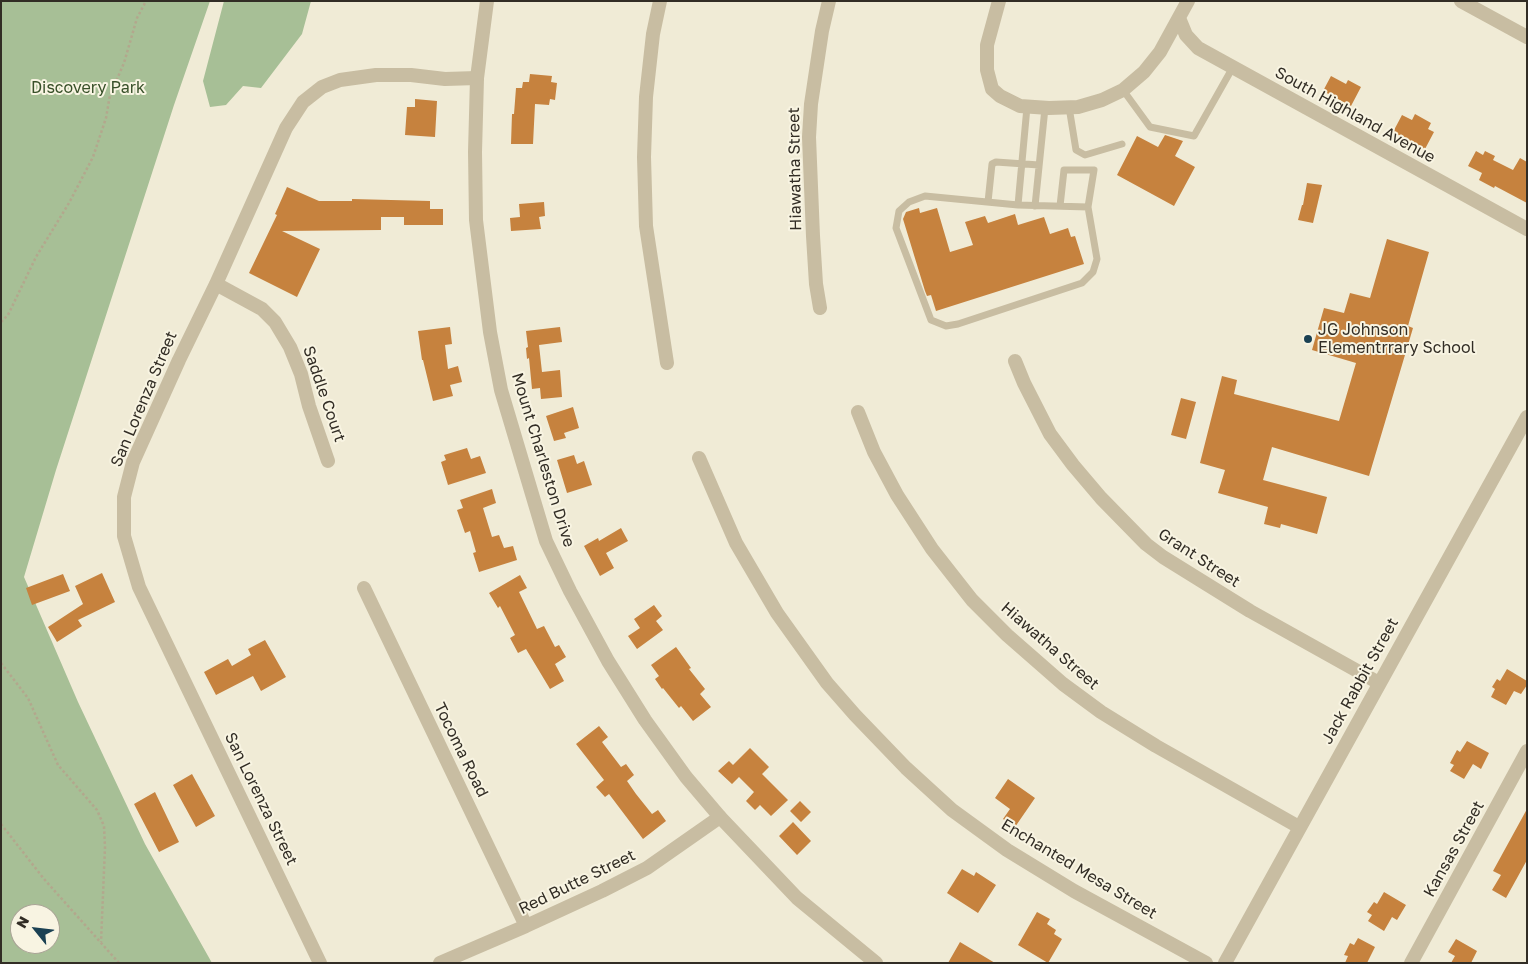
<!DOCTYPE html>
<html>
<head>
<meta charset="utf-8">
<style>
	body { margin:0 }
	#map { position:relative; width:1528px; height:964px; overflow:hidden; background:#f0ebd6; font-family:"Golos Text",sans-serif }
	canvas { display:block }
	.frame { position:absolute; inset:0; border:2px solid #322d25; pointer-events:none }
	.north { position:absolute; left:10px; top:904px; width:50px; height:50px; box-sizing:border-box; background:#f8f4e2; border:1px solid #a9a496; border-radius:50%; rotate:299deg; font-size:14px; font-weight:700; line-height:20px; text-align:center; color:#322d25 }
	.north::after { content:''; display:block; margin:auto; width:18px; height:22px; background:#1b4153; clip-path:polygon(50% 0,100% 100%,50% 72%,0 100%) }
</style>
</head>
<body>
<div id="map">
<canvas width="1528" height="964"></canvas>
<div class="frame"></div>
<div class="north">N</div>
</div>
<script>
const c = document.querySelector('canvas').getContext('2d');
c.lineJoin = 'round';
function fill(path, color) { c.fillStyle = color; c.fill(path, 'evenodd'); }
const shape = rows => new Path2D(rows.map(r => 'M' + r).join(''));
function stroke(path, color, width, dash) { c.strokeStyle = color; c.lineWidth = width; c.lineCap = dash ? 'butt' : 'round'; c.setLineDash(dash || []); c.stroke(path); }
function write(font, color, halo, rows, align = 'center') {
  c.font = font + ' "Golos Text",sans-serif'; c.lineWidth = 4; c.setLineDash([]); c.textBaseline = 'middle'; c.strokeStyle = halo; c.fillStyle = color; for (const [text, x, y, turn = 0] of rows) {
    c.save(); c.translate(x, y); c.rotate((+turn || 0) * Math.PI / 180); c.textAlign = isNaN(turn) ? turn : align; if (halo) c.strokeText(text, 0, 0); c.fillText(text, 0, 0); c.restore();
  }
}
fill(shape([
	[1,1,210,1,174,105,56,470,24,577,78,702,145,844,212,963,1,963],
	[20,914,50,914,50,944,20,944],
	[224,1,311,1,302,34,261,88,243,86,226,105,210,107,203,81]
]), '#a7bf96');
fill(shape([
	[530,74,552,76,551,82,557,83,555,100,550,99,549,105,535,104,533,144,511,144,512,114,514,114,516,88,522,88,523,82,529,82],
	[1331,76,1346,84,1348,80,1361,87,1351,106,1323,91],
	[415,99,437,101,435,137,405,135,407,107,415,107],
	[1415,114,1431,123,1428,129,1434,132,1425,149,1393,132,1402,115,1412,120],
	[1165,135,1183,141,1175,156,1195,167,1174,206,1117,175,1137,136,1158,147],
	[1476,151,1483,155,1485,151,1495,156,1493,160,1513,170,1520,158,1527,162,1527,203,1495,186,1494,188,1479,180,1482,173,1468,166],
	[1307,183,1322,185,1313,223,1298,220,1302,205,1303,205],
	[287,187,319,201,352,201,352,199,430,201,430,209,443,209,443,225,404,225,404,217,381,217,381,230,282,231,320,249,297,297,249,273,277,215,275,214],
	[544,202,545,216,539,217,541,229,511,231,510,218,520,217,519,204],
	[919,208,920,213,937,208,950,252,973,245,965,222,985,216,988,223,1015,214,1018,225,1044,217,1050,234,1068,228,1071,237,1075,236,1084,264,936,311,931,295,927,296,925,291,903,219,906,212],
	[1387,239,1429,252,1408,326,1413,328,1369,476,1272,447,1263,480,1327,497,1317,534,1281,524,1280,528,1264,524,1268,507,1218,493,1225,470,1200,463,1222,376,1237,380,1234,394,1339,421,1356,363,1312,350,1324,308,1344,313,1350,293,1370,298],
	[450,327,452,344,445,345,448,369,458,366,462,382,450,385,453,396,433,401,423,360,422,360,418,331],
	[560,327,562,342,539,345,542,372,560,370,562,397,541,399,540,388,532,389,529,358,527,359,526,348,528,347,526,331],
	[1181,398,1196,402,1186,439,1171,435],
	[573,407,579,428,564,433,566,438,554,441,546,416],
	[467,448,471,459,480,456,486,473,448,485,441,462,446,460,444,455],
	[574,455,577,464,584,461,592,485,567,493,557,460],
	[492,489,496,503,483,508,492,537,499,535,504,548,513,546,517,560,479,572,473,553,476,552,470,531,465,533,457,510,463,508,460,500],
	[621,528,628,541,606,553,614,568,600,576,584,546,598,538,599,541],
	[102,573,115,602,78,620,82,626,57,642,48,627,83,604,75,586],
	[63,574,70,591,32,605,26,588],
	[520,575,527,588,519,592,537,629,544,626,555,647,559,645,566,657,555,664,564,681,550,689,526,649,518,653,510,638,515,635,500,606,498,608,489,593],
	[654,605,662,616,656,621,663,630,637,649,628,636,640,628,634,619],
	[265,640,286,677,261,691,253,676,216,695,204,672,228,659,232,666,251,655,248,649],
	[676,647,691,668,689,669,705,689,700,694,711,707,693,721,681,706,679,708,663,688,662,689,655,679,659,676,651,665],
	[1507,669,1527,681,1527,685,1521,694,1514,691,1506,705,1491,697,1495,689,1492,687,1497,679,1500,681],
	[599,726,608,737,602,742,621,767,626,764,634,775,627,781,636,794,652,814,658,810,666,821,643,839,609,794,605,797,596,787,604,780,576,744],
	[1467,741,1489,753,1481,769,1473,764,1464,779,1450,771,1454,765,1450,763,1457,750,1460,752],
	[750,748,769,767,762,774,788,800,771,816,760,805,755,810,746,801,754,792,739,777,732,784,718,771,729,761,733,765],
	[192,774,215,816,196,827,173,785],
	[1008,779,1035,798,1015,827,1003,819,1010,809,995,798],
	[155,792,179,842,159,852,134,804],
	[800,801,811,812,801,822,790,811],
	[1527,809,1527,860,1506,898,1492,890,1501,875,1493,871],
	[793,822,811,841,797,855,779,836],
	[962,869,974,876,976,872,996,885,978,913,947,893],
	[1384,892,1406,905,1397,920,1392,917,1384,931,1368,921,1372,915,1367,912,1374,902,1377,904],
	[1037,912,1050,919,1047,924,1056,930,1054,934,1062,939,1048,963,1018,945],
	[1358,938,1375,947,1367,963,1345,963,1348,956,1344,955,1350,943,1354,945],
	[1456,939,1477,951,1471,963,1451,963,1455,956,1448,952],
	[960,942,995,963,948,963]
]), '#c6823e');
stroke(shape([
	[1,322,8,315,36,257,69,203,93,157,106,118,110,95,124,63,137,18,146,1],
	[1,663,28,698,58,765,97,810,104,826,105,847,101,942],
	[1,824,44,879,119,963]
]), '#b3a78d', 2.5, [2.5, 2.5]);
stroke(shape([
	[1123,90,1150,127,1194,136,1233,67],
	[1027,107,1018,205,925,196,909,202,899,211,896,228,931,320,946,326,958,324,1082,283,1093,272,1097,259,1088,207,1094,170,1064,170,1060,206],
	[1069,107,1076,150,1085,155,1122,144],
	[988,202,992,164,996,162,1039,165],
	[1018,205,1088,207],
	[1035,206,1045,108]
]), '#c8bda2', 7);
stroke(shape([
	[660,1,653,34,646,97,644,157,646,226,667,363],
	[999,1,987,45,987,70,992,89,1000,96,1020,106,1049,108,1078,107,1102,100,1123,90,1144,72,1160,52,1188,1],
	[1461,1,1527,37],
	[1179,18,1186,35,1198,48,1527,229],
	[216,284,262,309,275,322,290,347,301,374,309,406,328,461],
	[820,308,816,284,813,236,809,137,811,104,822,31,829,1],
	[1015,361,1024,383,1050,434,1073,465,1101,498,1146,544,1163,557,1250,611,1379,683],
	[858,412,874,452,897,495,932,549,972,600,1007,635,1063,684,1101,712,1156,746,1299,827],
	[699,458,736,543,777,613,827,683,855,715,906,768,952,810,1007,850,1074,891,1206,963],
	[364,588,526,926],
	[320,963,139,587,124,536,124,497,133,462,179,360,216,284,286,128,303,102,322,87,340,80,376,75,411,75,445,79,477,78],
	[440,963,526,926,602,891,647,868,720,817],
	[1225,963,1527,417],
	[1411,963,1527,751]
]), '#c8bda2', 14);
stroke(shape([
	[487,1,477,78,475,152,476,220,490,332,501,390,546,541,570,591,608,661,645,720,686,777,720,817,797,898,876,963]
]), '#c8bda2', 14);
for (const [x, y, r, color] of [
	[1308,339,5,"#1b4153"]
]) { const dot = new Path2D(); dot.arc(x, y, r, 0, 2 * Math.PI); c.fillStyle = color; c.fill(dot); stroke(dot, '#f8f4e2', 2); }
write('16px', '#385029', '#f8f4e2', [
	["Discovery Park",88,88]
]);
write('16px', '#322d25', '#f8f4e2', [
	["South Highland Avenue",1355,115,29],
	["Hiawatha Street",795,169,-91],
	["Saddle Court",324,394,71],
	["San Lorenza Street",144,399,-67],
	["Mount Charleston Drive",543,460,73],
	["Grant Street",1199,558,33],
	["Hiawatha Street",1050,646,41],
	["Jack Rabbit Street",1360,681,-61],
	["Tocoma Road",461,750,64],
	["San Lorenza Street",261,799,64],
	["Kansas Street",1454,849,-61],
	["Enchanted Mesa Street",1079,869,31],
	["Red Butte Street",577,882,-26]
]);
write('16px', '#322d25', '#f8f4e2', [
	["JG Johnson",1318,330],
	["Elementrrary School",1318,348]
], 'left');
</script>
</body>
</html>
